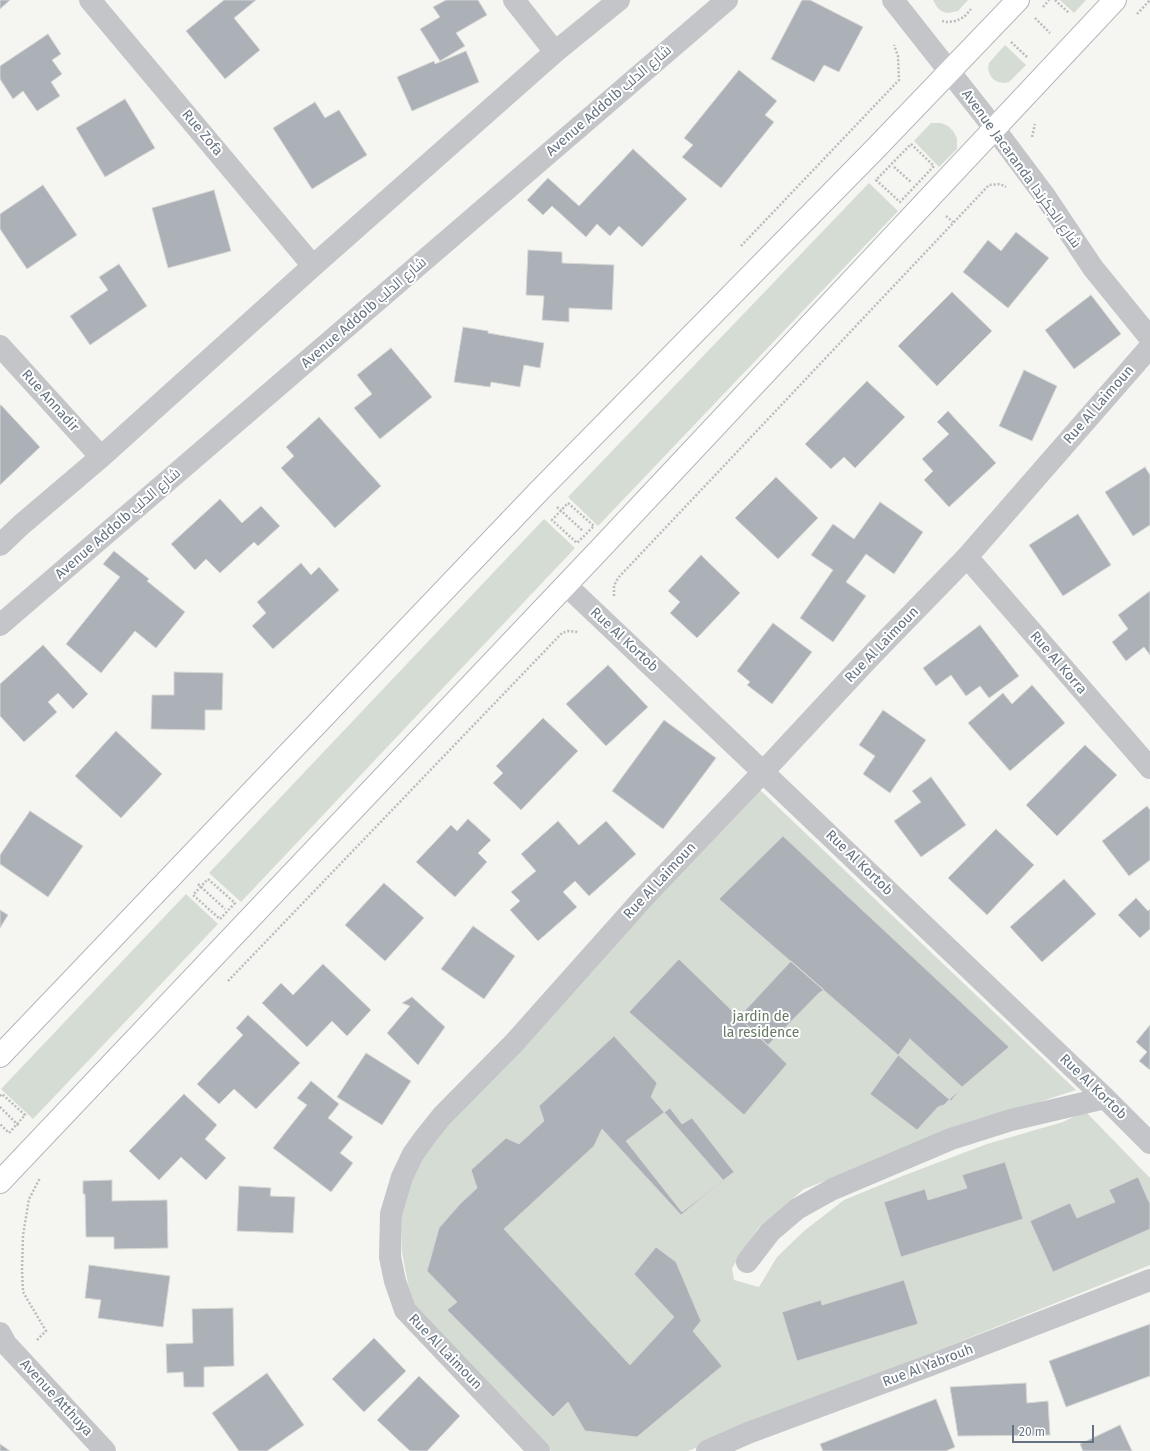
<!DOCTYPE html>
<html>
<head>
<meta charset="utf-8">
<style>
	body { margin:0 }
	#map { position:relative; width:1150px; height:1451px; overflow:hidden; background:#f5f5f1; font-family:"Fira Sans",sans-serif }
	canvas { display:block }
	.scale { position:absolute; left:1012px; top:1425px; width:82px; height:18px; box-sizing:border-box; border:2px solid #657281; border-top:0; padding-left:5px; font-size:12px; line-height:14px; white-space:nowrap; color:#657281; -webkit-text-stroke:3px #fff; paint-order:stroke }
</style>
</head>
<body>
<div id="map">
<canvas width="1150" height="1451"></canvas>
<div class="scale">20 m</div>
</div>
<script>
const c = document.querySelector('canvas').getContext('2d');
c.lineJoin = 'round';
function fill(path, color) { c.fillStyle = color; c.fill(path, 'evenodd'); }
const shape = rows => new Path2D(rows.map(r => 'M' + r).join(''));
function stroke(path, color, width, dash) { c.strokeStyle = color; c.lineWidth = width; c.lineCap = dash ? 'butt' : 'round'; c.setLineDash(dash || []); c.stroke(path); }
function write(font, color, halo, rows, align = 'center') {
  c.font = font + ' "Fira Sans",Cairo,sans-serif'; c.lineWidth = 4; c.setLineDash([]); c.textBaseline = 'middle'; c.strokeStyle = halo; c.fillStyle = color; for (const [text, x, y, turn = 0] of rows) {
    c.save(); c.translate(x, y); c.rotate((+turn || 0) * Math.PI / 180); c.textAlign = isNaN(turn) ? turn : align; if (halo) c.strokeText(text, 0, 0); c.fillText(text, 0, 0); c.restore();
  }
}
fill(shape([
	[933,0,968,0,958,11,947,13,941,11,937,7],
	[1060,0,1086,0,1074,13],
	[1005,45,1026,65,1009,82,1004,83,998,82,993,79,990,75,988,69,989,63],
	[931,123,941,123,948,126,953,131,957,138,957,149,939,167,914,141],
	[869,183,898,211,598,526,568,497],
	[544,519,575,548,241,902,209,873],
	[760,790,1076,1090,981,1121,804,1189,759,1227,732,1268,734,1280,759,1287,777,1257,804,1231,844,1200,905,1175,987,1144,1063,1122,1085,1111,1150,1178,1150,1265,688,1451,551,1451,412,1305,402,1252,402,1177,711,827],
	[186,894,218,924,33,1119,1,1089]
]), '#d5dcd3');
const building = shape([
	[0,0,10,0,0,9,0,0],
	[224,0,256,0,234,18,260,50,225,79,186,31,224,0],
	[446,0,478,0,487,15,456,33,465,46,440,61,420,29,440,17,433,7,446,0],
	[802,0,810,0,863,27,839,72,824,65,814,82,771,59,802,0],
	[48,34,61,54,52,60,62,74,51,82,60,96,37,111,23,91,13,99,0,79,0,66,48,34],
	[466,51,479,82,412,111,397,77,434,61,435,64,466,51],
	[739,70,777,101,765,115,774,122,721,188,682,157,693,145,684,138,739,70],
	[125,99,155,148,105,177,76,128,125,99],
	[315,102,325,118,339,110,367,155,312,189,273,128,315,102],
	[633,149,687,199,642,247,619,226,610,236,597,224,586,237,552,206,543,215,527,200,548,178,579,206,633,149],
	[43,185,77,235,27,269,0,229,0,214,43,185],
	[214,190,231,251,168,268,152,208,214,190],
	[1016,232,1049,258,1008,308,963,272,988,240,1001,251,1016,232],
	[528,250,562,252,562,263,614,265,612,310,569,308,569,322,542,320,544,296,526,295,528,250],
	[119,264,147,306,90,345,70,316,108,290,99,277,119,264],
	[952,292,992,331,937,386,898,346,952,292],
	[1091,295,1121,334,1074,369,1045,330,1091,295],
	[463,327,488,331,488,333,544,343,540,368,524,365,520,387,491,382,490,387,454,382,463,327],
	[391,348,432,397,380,439,354,408,372,394,357,375,391,348],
	[1024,370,1057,386,1032,441,999,426,1024,370],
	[867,381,905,417,855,468,844,457,831,469,805,444,867,381],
	[1,405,40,447,0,485,0,406,1,405],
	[948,411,996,463,949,507,924,480,933,471,922,459,949,434,937,422,948,411],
	[319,417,381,486,335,528,281,468,294,456,286,447,319,417],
	[1145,467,1150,475,1150,525,1133,536,1105,492,1145,467],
	[776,477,818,518,778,559,735,518,776,477],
	[220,499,242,523,261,506,280,526,258,546,254,542,220,573,206,559,195,570,171,544,220,499],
	[880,502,923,532,894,574,866,554,846,582,866,596,833,642,800,618,833,570,811,555,833,524,854,539,880,502],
	[1078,514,1111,565,1063,596,1029,545,1078,514],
	[114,551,149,579,147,581,185,612,156,648,135,631,101,673,66,644,120,577,103,564,114,551],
	[701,555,740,593,697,638,670,613,680,602,668,591,701,555],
	[301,563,311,575,319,567,339,590,273,649,252,626,266,613,257,602,301,563],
	[1150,591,1150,655,1144,647,1126,661,1112,642,1128,629,1118,615,1150,591],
	[773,623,812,652,772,704,747,685,750,682,737,671,773,623],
	[980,625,1019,676,989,698,980,686,966,696,951,675,936,686,923,668,980,625],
	[43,645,88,694,73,709,58,693,48,702,57,712,24,742,0,716,0,684,43,645],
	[608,665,648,707,606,746,566,704,608,665],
	[174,672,223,673,222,710,205,710,205,730,151,729,152,695,174,695,174,672],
	[1032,685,1065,723,1010,771,968,723,1003,693,1012,704,1032,685],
	[883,710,926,740,890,793,863,774,875,756,859,745,883,710],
	[543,718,578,751,521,810,493,783,503,773,496,766,543,718],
	[664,720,716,758,663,829,612,791,664,720],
	[116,731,162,774,121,818,75,776,116,731],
	[1085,745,1117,775,1057,836,1026,805,1085,745],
	[931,777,966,825,921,857,894,821,921,802,912,791,931,777],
	[1147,806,1150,810,1150,860,1129,876,1102,841,1147,806],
	[30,811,83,846,48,897,0,864,0,855,30,811],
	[468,819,491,840,478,853,487,862,455,897,416,862,451,825,457,831,468,819],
	[558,821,579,845,606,821,636,854,589,896,575,881,563,892,577,907,538,941,510,910,520,901,511,892,536,871,521,854,558,821],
	[996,829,1034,865,987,915,948,878,996,829],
	[783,836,1009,1047,962,1087,951,1101,719,899,783,836],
	[1064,879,1096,914,1042,962,1010,927,1064,879],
	[384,883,424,918,385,961,345,925,384,883],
	[1136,898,1148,911,1150,909,1150,929,1140,938,1118,915,1136,898],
	[0,910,8,915,0,928,0,910],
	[473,926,515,956,484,999,441,969,473,926],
	[679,959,787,1064,744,1115,629,1012,679,959],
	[791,961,824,990,819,993,768,1045,739,1017,791,961],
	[323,964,371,1010,347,1036,332,1021,307,1047,262,1003,281,983,293,995,323,964],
	[412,997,445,1027,418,1065,387,1033,410,1006,402,1003,412,997],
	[248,1015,300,1063,256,1109,234,1089,219,1104,197,1084,243,1035,236,1028,248,1015],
	[1150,1025,1150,1070,1139,1061,1147,1052,1136,1042,1150,1025],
	[614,1036,657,1083,651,1097,723,1180,681,1215,602,1129,594,1146,504,1229,630,1365,674,1317,634,1274,656,1247,676,1262,701,1321,693,1331,722,1366,637,1437,585,1431,568,1402,553,1417,447,1310,457,1302,427,1271,439,1228,460,1204,477,1188,471,1170,506,1138,519,1144,544,1121,539,1106,614,1036],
	[910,1039,962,1087,944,1105,938,1107,917,1130,870,1094,910,1039],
	[366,1053,411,1081,382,1125,337,1097,366,1053],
	[311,1081,339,1104,328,1118,353,1137,340,1153,353,1163,331,1192,273,1148,307,1105,297,1098,311,1081],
	[184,1094,217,1125,205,1139,226,1158,206,1180,181,1157,159,1180,129,1151,184,1094],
	[670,1108,682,1124,692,1118,734,1172,682,1212,626,1141,670,1108],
	[1005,1162,1023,1219,901,1257,884,1202,925,1189,928,1200,967,1188,962,1175,1005,1162],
	[1138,1177,1150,1204,1150,1229,1053,1272,1030,1221,1070,1203,1077,1218,1115,1202,1109,1190,1138,1177],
	[112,1180,112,1201,167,1200,168,1248,114,1249,114,1237,86,1237,85,1194,83,1194,83,1181,112,1180],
	[239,1186,271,1188,270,1196,295,1197,293,1233,237,1231,239,1186],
	[89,1265,170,1276,163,1327,98,1318,101,1300,85,1298,89,1265],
	[904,1280,918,1324,797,1361,782,1312,821,1300,822,1305,904,1280],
	[233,1308,234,1366,204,1367,204,1387,184,1387,183,1372,167,1373,166,1344,193,1343,192,1309,233,1308],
	[1150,1324,1150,1376,1066,1407,1049,1361,1150,1324],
	[374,1338,406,1371,364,1412,332,1379,374,1338],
	[267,1373,304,1425,267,1451,239,1451,212,1413,267,1373],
	[419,1376,460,1416,427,1451,410,1451,377,1420,419,1376],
	[1026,1383,1027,1403,1048,1401,1050,1435,958,1436,950,1387,1026,1383],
	[936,1399,955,1447,946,1451,823,1451,820,1444,936,1399],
	[1120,1425,1132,1451,1083,1451,1080,1444,1120,1425],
	[0,1444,10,1451,0,1451,0,1444]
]);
fill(building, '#abb1b7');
stroke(building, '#d6d6d4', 1);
const primary = shape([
	[0,1056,539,491,875,149,1018,0],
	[0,1182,601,548,1115,0]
]);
stroke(primary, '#b3b7bb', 24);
stroke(shape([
	[1055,0,1069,13],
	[1043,7,1049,0],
	[1137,14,1150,0],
	[1035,18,1050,33],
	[942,21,947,22,956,21,964,17,971,9],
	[1011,42,1027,57],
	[1032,137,1035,124],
	[911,144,934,166,900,202,876,180,911,144],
	[894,167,911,182],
	[946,216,953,222],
	[741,246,899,80,898,56,894,45],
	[568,503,594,526,577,543,552,520,568,503],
	[557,507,583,531],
	[614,596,614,586,618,578,989,185,1000,184,1006,187],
	[208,879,235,903,220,919,193,895,208,879],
	[198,884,225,909],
	[228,981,562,633,568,631,578,632],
	[0,1096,2,1094,25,1115,9,1133,0,1124],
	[0,1107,19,1126],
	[37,1340,46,1331,23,1292,22,1269,23,1235,29,1199,40,1178]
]), '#babcbe', 2.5, [2, 2]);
stroke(shape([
	[90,0,313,266],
	[514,0,555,52],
	[893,0,994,128,1045,196,1093,268,1150,338],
	[0,346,101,457],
	[0,545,21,525,101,457,313,266,555,52,619,0],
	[967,557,1150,768],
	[566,585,763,772,1105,1098,1150,1143],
	[0,625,727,0],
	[747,1262,770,1232,797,1209,833,1189,951,1139,1011,1120,1105,1098],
	[0,1333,6,1344,19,1358,105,1451],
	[539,1451,405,1310,395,1281,390,1257,391,1214,402,1177,413,1154,426,1136,442,1116,514,1043,645,896,763,772,868,659,967,557,1150,347],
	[707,1451,748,1433,928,1366,1150,1280]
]), '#c3c5c9', 22);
stroke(primary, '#fff', 22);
write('14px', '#657281', '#fff', [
	["Avenue Addolb شارع الدلب",609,101,-41],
	["Rue Zofa",202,133,50],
	["Avenue Jacaranda شارع الجكرندا",1021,169,54],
	["Avenue Addolb شارع الدلب",364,313,-41],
	["Rue Annadir",50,401,48],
	["Rue Al Laimoun",1099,405,-49],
	["Avenue Addolb شارع الدلب",118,524,-41],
	["Rue Al Kortob",624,640,43],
	["Rue Al Laimoun",882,645,-46],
	["Rue Al Korra",1058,663,49],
	["Rue Al Kortob",859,863,44],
	["Rue Al Laimoun",660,881,-47],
	["Rue Al Kortob",1093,1087,44],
	["Rue Al Laimoun",445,1352,46],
	["Rue Al Yabrouh",928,1366,-21],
	["Avenue Atthuya",56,1398,47]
]);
write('14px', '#667964', '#fff', [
	["jardin de",761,1017],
	["la residence",761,1033]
]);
</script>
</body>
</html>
